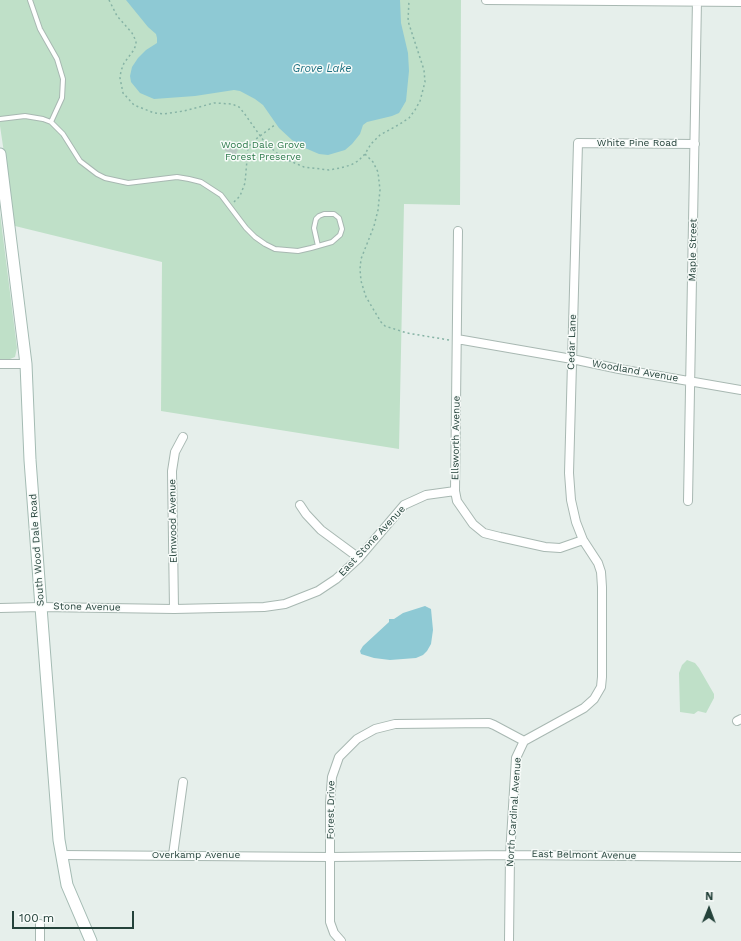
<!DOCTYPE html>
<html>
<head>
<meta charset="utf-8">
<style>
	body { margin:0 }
	#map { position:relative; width:741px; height:941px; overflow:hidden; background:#e6efeb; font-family:"Work Sans",sans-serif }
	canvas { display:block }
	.north { position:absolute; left:689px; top:889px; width:40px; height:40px; -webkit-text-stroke:3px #f7fbf9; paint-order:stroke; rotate:1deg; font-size:11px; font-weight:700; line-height:16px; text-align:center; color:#24423a }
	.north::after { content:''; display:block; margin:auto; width:14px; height:18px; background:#24423a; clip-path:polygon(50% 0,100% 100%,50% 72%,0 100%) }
	.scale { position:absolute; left:12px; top:911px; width:122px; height:18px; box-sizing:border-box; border:2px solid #24423a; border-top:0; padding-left:5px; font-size:12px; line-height:14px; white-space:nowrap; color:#24423a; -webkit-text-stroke:3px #f7fbf9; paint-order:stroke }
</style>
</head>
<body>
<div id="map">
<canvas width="741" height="941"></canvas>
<div class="north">N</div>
<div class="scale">100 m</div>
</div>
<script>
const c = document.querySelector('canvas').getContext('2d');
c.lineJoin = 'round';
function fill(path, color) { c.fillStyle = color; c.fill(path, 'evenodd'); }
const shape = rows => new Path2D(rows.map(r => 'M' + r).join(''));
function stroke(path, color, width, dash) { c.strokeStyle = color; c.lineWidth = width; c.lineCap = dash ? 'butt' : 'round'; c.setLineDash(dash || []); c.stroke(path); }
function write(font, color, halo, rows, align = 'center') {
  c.font = font + ' "Work Sans",sans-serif'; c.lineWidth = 3; c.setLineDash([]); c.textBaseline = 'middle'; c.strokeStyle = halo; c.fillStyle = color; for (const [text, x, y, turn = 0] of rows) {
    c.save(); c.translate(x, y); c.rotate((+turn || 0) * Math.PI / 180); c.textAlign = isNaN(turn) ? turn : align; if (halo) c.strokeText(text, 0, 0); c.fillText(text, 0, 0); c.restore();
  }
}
fill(shape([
	[0,0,461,0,460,205,404,204,399,449,161,411,162,262,15,226,0,126],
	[0,213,17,348,15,357,10,359,3,360,0,360],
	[687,660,695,663,699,668,714,694,714,698,706,713,698,711,694,714,680,712,679,673,682,665]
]), '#bfe0c8');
fill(shape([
	[126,0,400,0,401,23,408,53,409,71,406,101,399,113,392,116,367,122,363,125,360,134,352,144,345,150,328,155,319,154,305,148,292,140,279,128,263,105,255,99,240,91,234,90,195,96,154,99,140,93,131,82,130,76,132,67,138,58,146,50,157,43,157,38,156,34,148,27],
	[425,606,431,609,433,630,431,644,427,651,423,655,416,658,390,660,374,658,361,654,360,651,363,646,389,622,389,619,394,619,403,613]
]), '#8ec9d4');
fill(shape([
	[227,144,238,150,235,156,224,150]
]), '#bbcac4');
const service = shape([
	[30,0,40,29,57,59,63,79,62,98,51,122],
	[0,119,25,116,43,119,51,122,63,134,80,161,97,174,105,178,128,183,177,177,189,179,201,182,221,195,246,228,255,237,265,244,275,249,298,251,311,248,332,242,340,235,342,229,339,218,334,214,324,214,319,216,316,219,314,228,318,246]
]);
const minor = shape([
	[486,0,741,2],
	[458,231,455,491,457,501,473,524,484,533,500,537,545,547,560,548,583,540],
	[457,339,572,359,619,369,741,390],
	[0,364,26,364],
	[688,501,697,0],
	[300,505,306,514,321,530,359,558],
	[0,608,41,607,174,609,264,607,285,604,318,591,336,579,359,558,404,505,426,495,455,491],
	[174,609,172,471,175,452,183,437],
	[737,721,741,719],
	[61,855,330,857,510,855,741,857],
	[173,855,183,782],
	[40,941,40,924],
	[341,941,334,933,330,922,330,803,332,777,339,757,357,739,375,729,395,724,489,723,494,725,524,741],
	[509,941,510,855,516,758,524,741,584,708,594,699,601,687,602,677,602,587,601,572,598,563,583,540,576,522,571,500,569,473,578,143,695,144]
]);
const secondary = shape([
	[0,154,26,364,30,460,41,607,59,840,67,885,91,941]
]);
stroke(service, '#a8b8b2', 6);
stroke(minor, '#a8b8b2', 10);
stroke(secondary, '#a4bbb3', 13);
stroke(shape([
	[109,0,117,16,132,33,136,41,136,45,133,51,124,63,121,71,120,78,123,93,134,105,154,113,164,114,184,111,214,103,232,104,239,107,244,113,266,144,283,158,304,167,329,170,340,168,351,165,358,161,365,154,371,144,380,135,400,124,409,118,415,110,420,101,425,82,424,70,408,21,409,0],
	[365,154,373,162,378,172,380,190,378,210,374,226,361,259,360,269,361,281,366,297,381,322,385,326,407,333,449,340],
	[234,202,240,196,245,183,248,148,252,142,276,124]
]), '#86b3a5', 1.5, [2, 3]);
stroke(service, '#fff', 4);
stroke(minor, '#fff', 8);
stroke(secondary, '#fff', 11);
write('10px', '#24423a', '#f7fbf9', [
	["White Pine Road",637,143],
	["Maple Street",693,250,-89],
	["Cedar Lane",572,342,-88],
	["Woodland Avenue",635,371,10],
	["Ellsworth Avenue",456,438,-89],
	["Elmwood Avenue",173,521,-91],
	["East Stone Avenue",372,541,-47],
	["South Wood Dale Road",37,550,-94],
	["Stone Avenue",87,607,1],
	["Forest Drive",331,810,-89],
	["North Cardinal Avenue",514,812,-86],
	["Overkamp Avenue",196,855],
	["East Belmont Avenue",584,855,1]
]);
write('10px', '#2d7a4b', '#f7fbf9', [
	["Wood Dale Grove",263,145],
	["Forest Preserve",263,157]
]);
write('italic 11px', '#1c6f80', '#f7fbf9', [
	["Grove Lake",322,69]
]);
</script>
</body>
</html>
